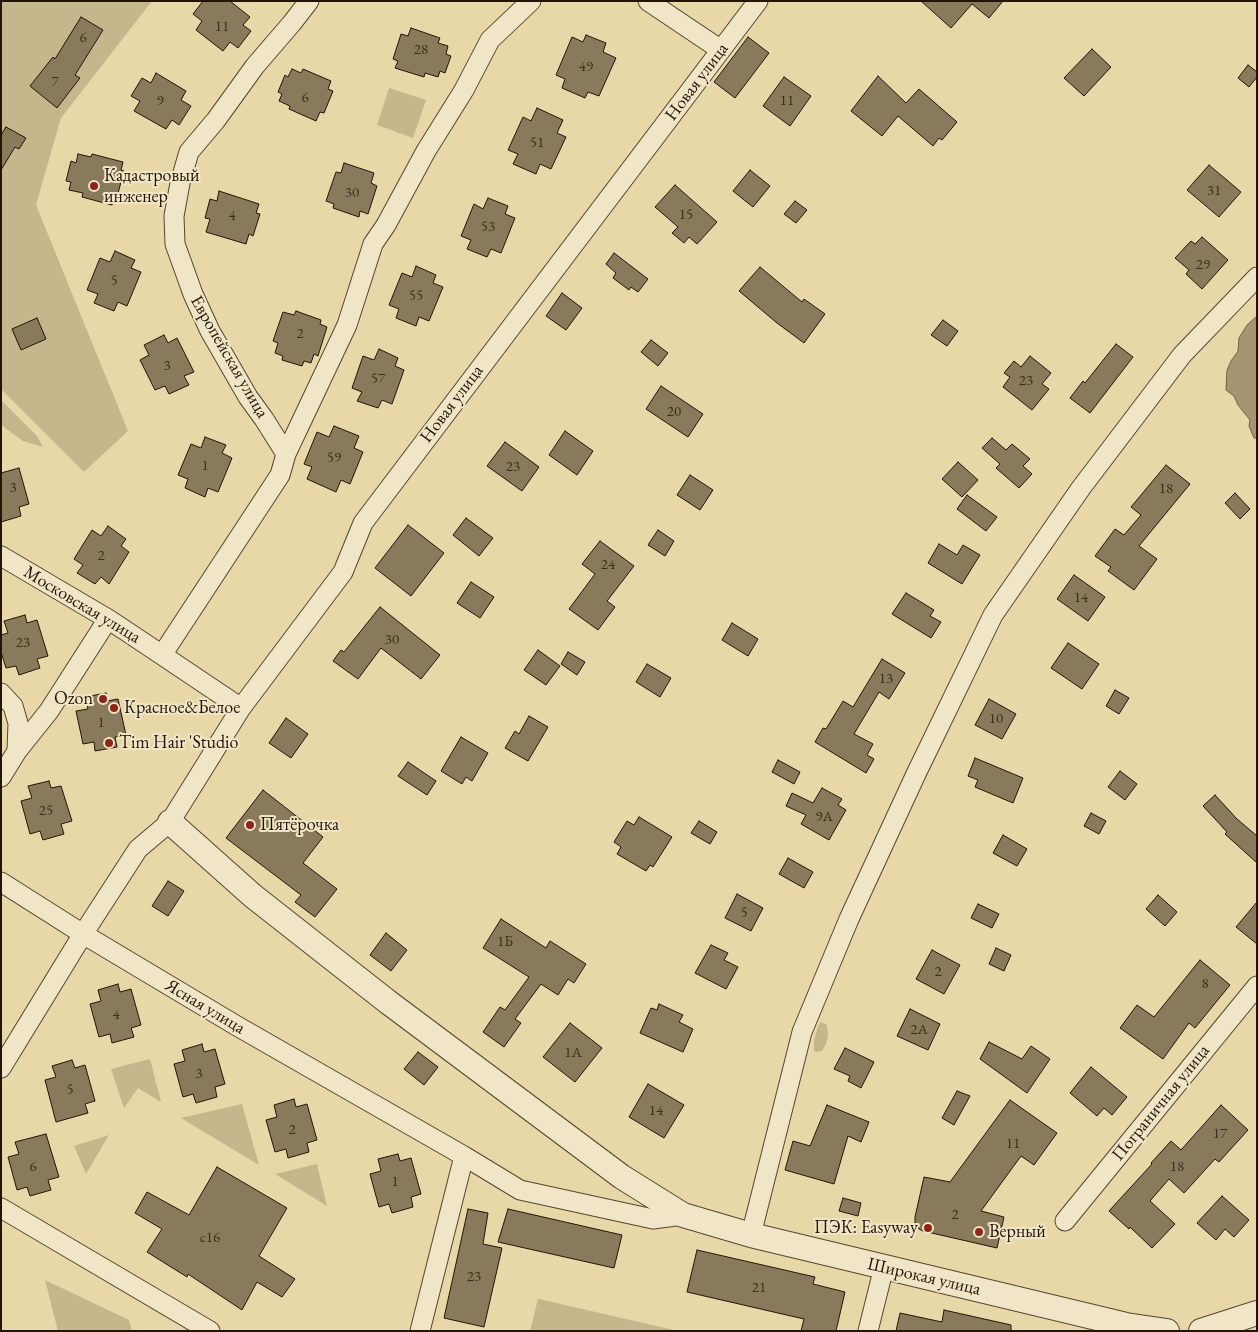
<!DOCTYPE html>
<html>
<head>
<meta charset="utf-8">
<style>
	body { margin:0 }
	#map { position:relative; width:1258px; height:1332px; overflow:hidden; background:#e8d7a7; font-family:"EB Garamond",serif }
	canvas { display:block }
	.frame { position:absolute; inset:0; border:2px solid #221508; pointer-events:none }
</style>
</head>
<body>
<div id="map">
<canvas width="1258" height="1332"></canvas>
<div class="frame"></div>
</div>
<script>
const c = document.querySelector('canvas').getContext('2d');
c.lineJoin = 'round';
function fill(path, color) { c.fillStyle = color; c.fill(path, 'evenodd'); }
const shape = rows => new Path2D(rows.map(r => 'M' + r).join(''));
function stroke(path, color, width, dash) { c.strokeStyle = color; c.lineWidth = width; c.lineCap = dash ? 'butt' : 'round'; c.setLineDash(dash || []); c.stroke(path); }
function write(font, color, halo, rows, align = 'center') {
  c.font = font + ' "EB Garamond",serif'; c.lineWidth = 4; c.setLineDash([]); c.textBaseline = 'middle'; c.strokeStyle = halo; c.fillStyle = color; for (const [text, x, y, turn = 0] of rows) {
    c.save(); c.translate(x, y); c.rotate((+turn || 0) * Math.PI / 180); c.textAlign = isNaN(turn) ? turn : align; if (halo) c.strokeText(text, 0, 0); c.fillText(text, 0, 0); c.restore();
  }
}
fill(shape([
	[1,1,152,1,61,118,36,205,128,431,84,472,1,389],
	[389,88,426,100,413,138,377,125],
	[1,400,37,436,43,447,23,441,1,425],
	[821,1022,827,1025,828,1036,826,1044,822,1051,816,1052,814,1051,814,1040,818,1026],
	[150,1059,161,1102,138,1088,124,1108,111,1069],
	[242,1104,259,1165,181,1118],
	[109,1135,86,1174,74,1146],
	[317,1164,327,1206,275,1174],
	[45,1280,129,1320,132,1331,58,1331],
	[538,1299,539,1299,678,1331,530,1331]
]), '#c6b68c');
const water = shape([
	[1257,316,1257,438,1254,438,1249,426,1250,420,1238,405,1234,396,1226,390,1227,370,1231,361,1238,351,1239,338,1247,325,1257,316]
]);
fill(water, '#a59571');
stroke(water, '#716247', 1);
const building = shape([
	[203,1,230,1,250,17,243,25,251,31,238,48,230,42,223,51,196,30,202,21,193,14,203,1],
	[921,1,1003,1,989,18,972,4,951,28,921,1],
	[81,17,103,30,75,75,80,78,57,108,30,86,53,57,55,59,81,17],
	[411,28,440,38,438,43,448,46,446,54,451,56,445,73,440,71,438,77,425,73,424,77,395,68,398,61,393,59,401,34,408,36,411,28],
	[586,35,606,43,603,52,616,58,599,96,588,92,585,98,562,88,565,79,556,75,572,37,583,42,586,35],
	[748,37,769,53,735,98,714,82,748,37],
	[1092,49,1111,67,1084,96,1064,78,1092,49],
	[1248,65,1257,72,1257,77,1249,87,1238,78,1248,65],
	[292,69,301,73,303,69,331,81,328,89,333,91,324,113,320,112,316,121,289,109,290,106,279,101,282,94,278,92,285,75,288,77,292,69],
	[156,73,186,91,181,100,191,106,179,125,172,120,166,129,134,111,140,101,131,96,142,78,151,83,156,73],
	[878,76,906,103,919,89,957,122,942,140,939,138,933,146,898,116,882,136,851,111,878,76],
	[784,77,811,96,790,126,763,106,784,77],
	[537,108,563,120,557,133,566,137,551,169,540,164,536,174,513,164,518,154,508,150,523,117,531,121,537,108],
	[6,127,26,138,19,149,15,147,1,170,1,135,6,127],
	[78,154,91,157,92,154,123,162,121,170,124,171,117,197,114,197,112,205,82,197,83,193,69,190,71,182,66,181,71,161,76,163,78,154],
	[344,163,374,173,371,183,377,186,368,214,360,211,359,217,333,208,334,204,326,201,336,172,341,173,344,163],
	[1209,165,1241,192,1219,217,1187,190,1209,165],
	[750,170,770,186,753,207,733,191,750,170],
	[675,185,717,222,697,244,689,237,684,243,672,233,678,227,655,207,675,185],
	[219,191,259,204,256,213,260,214,253,236,249,234,246,244,206,232,210,219,205,218,210,199,217,201,219,191],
	[488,198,508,206,505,214,515,218,501,253,491,249,487,257,467,249,471,240,461,236,474,204,483,209,488,198],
	[795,201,807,210,796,223,784,214,795,201],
	[1202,237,1228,260,1202,289,1186,274,1189,270,1175,258,1191,241,1195,244,1202,237],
	[115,251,135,260,131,268,141,272,127,306,118,302,114,311,94,303,98,294,87,290,100,258,110,262,115,251],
	[614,253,648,279,638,292,631,287,629,290,613,278,616,273,606,264,614,253],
	[416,266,436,275,433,283,443,287,429,321,419,317,416,326,396,318,399,309,389,305,402,273,412,277,416,266],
	[760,267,802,302,804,299,825,314,804,343,777,323,739,291,760,267],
	[562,293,582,308,566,330,546,316,562,293],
	[296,311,321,320,320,324,327,327,318,356,314,354,311,363,304,361,302,366,282,360,283,356,275,353,278,343,273,341,283,312,294,315,296,311],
	[37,318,46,339,21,350,12,329,37,318],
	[943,320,958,331,947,346,931,335,943,320],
	[164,335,168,343,177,338,194,372,184,376,189,385,169,394,165,386,155,390,140,360,149,355,144,345,164,335],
	[651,340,668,353,658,366,641,352,651,340],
	[1116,344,1133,357,1090,413,1070,398,1083,381,1085,383,1116,344],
	[379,349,398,358,395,366,404,370,392,404,382,400,378,408,357,401,362,392,352,388,363,356,374,360,379,349],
	[1030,356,1051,373,1042,384,1049,389,1032,410,1003,387,1010,377,1004,373,1014,361,1021,367,1030,356],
	[661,386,703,414,688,437,646,409,661,386],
	[334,426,359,436,354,448,363,452,350,484,341,480,336,492,307,479,312,467,304,464,317,432,329,437,334,426],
	[565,431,593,451,577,475,549,455,565,431],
	[205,437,226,445,222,453,232,458,218,492,208,488,205,497,185,488,188,479,178,475,191,444,201,448,205,437],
	[992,438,1006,450,1012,444,1030,459,1023,466,1032,474,1019,488,996,468,1000,464,982,448,992,438],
	[505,442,539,467,522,491,487,466,505,442],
	[958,462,978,480,962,497,942,479,958,462],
	[1166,465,1190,484,1139,546,1157,559,1134,590,1108,571,1111,567,1095,556,1115,529,1124,535,1141,515,1131,507,1166,465],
	[19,468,29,504,19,507,21,516,1,522,1,473,19,468],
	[690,475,713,490,700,510,677,495,690,475],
	[1235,493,1250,509,1240,519,1225,503,1235,493],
	[967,495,997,517,986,531,957,509,967,495],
	[466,518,493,538,479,556,453,535,466,518],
	[408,525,444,553,411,596,375,568,408,525],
	[108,526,126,539,121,546,129,552,109,584,101,577,95,584,77,573,83,565,74,559,92,530,101,536,108,526],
	[658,530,674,541,665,556,648,545,658,530],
	[600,541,634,566,607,601,615,607,598,630,569,609,595,574,582,564,600,541],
	[939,544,957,555,963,545,980,555,962,584,928,563,939,544],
	[1074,575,1105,597,1088,621,1057,599,1074,575],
	[471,582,494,597,480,618,457,603,471,582],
	[906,593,934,610,930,616,941,622,931,638,892,614,906,593],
	[380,607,440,655,421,679,381,648,358,679,333,661,341,650,344,652,380,607],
	[25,615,27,623,37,620,48,656,37,659,40,668,19,675,16,666,6,668,1,652,1,635,8,633,4,621,25,615],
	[732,623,758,639,748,656,722,640,732,623],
	[1068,643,1099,664,1082,689,1051,668,1068,643],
	[538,650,560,666,546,685,524,670,538,650],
	[568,652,585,662,577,675,561,664,568,652],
	[882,659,905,673,889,699,879,692,854,734,873,744,867,755,874,759,866,773,815,742,823,728,826,729,843,701,853,707,882,659],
	[647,664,671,678,660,697,636,682,647,664],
	[1115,690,1129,698,1119,714,1106,706,1115,690],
	[106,693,107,701,118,699,126,735,115,737,117,747,95,751,94,742,83,744,76,711,88,709,85,697,106,693],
	[989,699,1016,714,1002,739,975,725,989,699],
	[529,716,548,727,528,761,505,748,515,731,519,734,529,716],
	[286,718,308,734,291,758,269,743,286,718],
	[461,737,488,753,472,781,466,777,462,784,441,771,461,737],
	[975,758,1023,778,1013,803,975,787,978,780,968,776,975,758],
	[778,760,800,772,794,784,772,772,778,760],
	[408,762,436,781,427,795,398,776,408,762],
	[1120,771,1137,784,1125,800,1108,787,1120,771],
	[49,781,51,788,61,786,72,821,61,824,64,834,43,840,40,831,30,834,21,801,32,798,28,786,49,781],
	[822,788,842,799,838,805,846,810,829,840,801,824,806,815,786,806,792,793,813,803,822,788],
	[263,790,323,837,303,863,337,889,315,917,295,902,301,895,226,838,263,790],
	[1215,795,1237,819,1257,836,1257,863,1225,834,1227,832,1203,806,1215,795],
	[1091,813,1106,821,1099,834,1084,826,1091,813],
	[639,817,672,837,653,867,650,865,646,871,617,854,621,847,614,842,627,821,634,825,639,817],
	[699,821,717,832,710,844,691,833,699,821],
	[1003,835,1027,849,1017,866,993,853,1003,835],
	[788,858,813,872,804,888,779,874,788,858],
	[168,881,184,891,168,916,152,906,168,881],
	[737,894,763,908,751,931,725,918,737,894],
	[1158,895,1177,912,1165,926,1146,909,1158,895],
	[1257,902,1257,944,1236,927,1257,902],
	[978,904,999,914,992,928,971,918,978,904],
	[501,919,546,948,550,941,586,964,574,983,568,979,558,995,541,984,515,1019,521,1023,504,1047,483,1032,500,1007,505,1010,529,977,483,948,501,919],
	[386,933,407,950,391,971,370,955,386,933],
	[711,945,728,953,724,960,738,967,726,989,695,973,711,945],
	[996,948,1011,955,1004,971,989,964,996,948],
	[932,950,960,965,944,994,916,979,932,950],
	[1200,960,1230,985,1195,1028,1189,1023,1163,1059,1120,1028,1137,1005,1154,1017,1200,960],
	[118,984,120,992,131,989,141,1025,131,1028,134,1037,112,1043,110,1034,99,1037,90,1004,101,1001,98,990,118,984],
	[659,1004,683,1015,679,1022,693,1029,683,1052,640,1033,651,1008,657,1010,659,1004],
	[910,1009,940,1024,928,1050,897,1036,910,1009],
	[570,1023,602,1048,575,1082,543,1057,570,1023],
	[989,1042,1022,1059,1031,1046,1050,1059,1027,1093,980,1059,989,1042],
	[202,1044,204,1052,215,1049,225,1084,215,1087,217,1097,196,1103,193,1094,183,1097,174,1064,185,1061,182,1050,202,1044],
	[845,1048,874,1062,861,1088,848,1081,850,1076,834,1069,845,1048],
	[418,1052,438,1067,424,1085,404,1069,418,1052],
	[72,1060,75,1068,85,1065,95,1101,85,1104,88,1113,56,1122,45,1080,56,1077,52,1066,72,1060],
	[1091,1067,1127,1097,1112,1115,1104,1108,1097,1116,1070,1093,1091,1067],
	[648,1084,684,1105,664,1138,629,1117,648,1084],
	[957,1091,970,1096,954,1125,942,1118,957,1091],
	[294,1099,296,1107,307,1104,317,1140,307,1143,309,1152,288,1158,286,1149,275,1152,266,1120,277,1117,274,1105,294,1099],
	[1010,1100,1057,1133,1034,1165,1021,1156,981,1211,1004,1217,997,1248,923,1231,919,1229,915,1223,915,1217,924,1177,950,1182,1010,1100],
	[827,1105,869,1122,861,1142,848,1136,834,1184,785,1170,793,1141,810,1146,827,1105],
	[1221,1105,1248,1130,1219,1162,1215,1159,1184,1193,1169,1179,1150,1201,1175,1224,1152,1248,1130,1227,1129,1229,1109,1211,1152,1164,1151,1163,1171,1141,1181,1150,1221,1105],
	[46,1134,59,1177,48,1180,51,1190,30,1196,27,1187,17,1190,8,1157,19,1154,15,1142,46,1134],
	[398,1154,400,1161,411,1158,421,1194,411,1197,413,1207,392,1213,389,1204,379,1207,370,1174,381,1171,378,1159,398,1154],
	[217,1167,287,1208,259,1256,295,1279,282,1297,257,1282,242,1310,188,1274,187,1277,147,1252,162,1229,135,1213,147,1192,189,1215,217,1167],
	[1222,1196,1249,1220,1234,1237,1225,1229,1216,1240,1197,1223,1222,1196],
	[843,1198,861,1203,858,1216,839,1211,843,1198],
	[468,1209,488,1213,483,1244,502,1248,484,1327,444,1318,468,1209],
	[508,1209,622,1235,614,1268,498,1242,508,1209],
	[697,1250,815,1277,813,1284,845,1292,836,1331,801,1331,804,1319,687,1292,697,1250],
	[944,1310,1011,1325,1011,1331,896,1331,900,1313,942,1322,944,1310]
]);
fill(building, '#897a5b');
stroke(building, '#221508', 1);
const minor = shape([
	[648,1,721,50],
	[286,454,264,419,248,397,210,331,193,294,175,244,174,216,180,183,189,152,216,120,255,66,292,23,309,1],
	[1,556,108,619,162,655],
	[1,693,13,706,18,723,17,751],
	[241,708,162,655,280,475,286,454,347,325,373,244,386,225,426,151,464,90,490,40,531,1],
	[1,777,17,751,49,711,108,619],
	[1,882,83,934,138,849,170,822,241,708,343,572,363,523,758,1],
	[1,1068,83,934,237,1026,464,1156],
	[1,1208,210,1331],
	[1065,1221,1257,986],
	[751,1235,802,1032,849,919,916,774,993,615,1081,488,1182,355,1257,277],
	[420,1331,464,1156,520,1190,653,1219,683,1215],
	[868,1331,884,1267]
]);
const tertiary = shape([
	[170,822,253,896,388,1002,622,1177,683,1215,751,1235,1126,1325,1167,1331],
	[1201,1331,1257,1313]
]);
stroke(minor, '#544630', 21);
stroke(tertiary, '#544630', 26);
stroke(minor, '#f0e5c6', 19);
stroke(tertiary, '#f0e5c6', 24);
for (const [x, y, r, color] of [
	[94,186,5,"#8f2418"],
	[103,699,5,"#8f2418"],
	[114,708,5,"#8f2418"],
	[109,743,5,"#8f2418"],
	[250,825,5,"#8f2418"],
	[928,1228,5,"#8f2418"],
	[979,1232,5,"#8f2418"]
]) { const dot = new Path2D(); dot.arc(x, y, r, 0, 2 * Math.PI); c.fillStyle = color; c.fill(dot); stroke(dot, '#f0e5c6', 2); }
write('15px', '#3c2e1d', null, [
	["11",222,27],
	["6",83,38],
	["28",421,50],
	["49",586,67],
	["7",55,82],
	["6",305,98],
	["9",160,101],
	["11",787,101],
	["51",537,143],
	["31",1214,191],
	["30",352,193],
	["15",686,215],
	["4",232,216],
	["53",488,227],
	["29",1203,265],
	["5",114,281],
	["55",416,296],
	["2",300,334],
	["3",167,366],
	["57",378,379],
	["23",1026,381],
	["20",674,412],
	["59",334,458],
	["1",205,466],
	["23",513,467],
	["3",13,488],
	["18",1166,489],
	["2",101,556],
	["24",608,565],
	["14",1081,598],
	["30",392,640],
	["23",23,643],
	["13",886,679],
	["10",996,719],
	["1",101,723],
	["25",46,811],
	["9А",824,817],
	["5",744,913],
	["1Б",505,942],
	["2",938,972],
	["8",1205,984],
	["4",116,1015],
	["2А",919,1030],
	["1А",573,1053],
	["3",199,1074],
	["5",70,1090],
	["14",656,1111],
	["2",292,1130],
	["17",1220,1134],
	["11",1013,1144],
	["6",33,1167],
	["18",1177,1167],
	["1",395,1182],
	["2",955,1215],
	["с16",210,1238],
	["23",474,1277],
	["21",759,1288]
]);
write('18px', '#221508', '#f0e5c6', [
	["Новая улица",697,82,-53],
	["Европейская улица",229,357,60],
	["Новая улица",452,404,-53],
	["Московская улица",82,605,31],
	["Ясная улица",205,1007,31],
	["Пограничная улица",1161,1103,-51],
	["Широкая улица",924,1277,13]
]);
write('18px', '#221508', '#f0e5c6', [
	["Кадастровый",104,176],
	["инженер",104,197],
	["Ozon",93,699,"right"],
	["Красное&Белое",124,708],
	["Tim Hair 'Studio",119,743],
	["Пятёрочка",260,825],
	["ПЭК: Easyway",918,1228,"right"],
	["Верный",989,1232]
], 'left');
</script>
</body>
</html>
